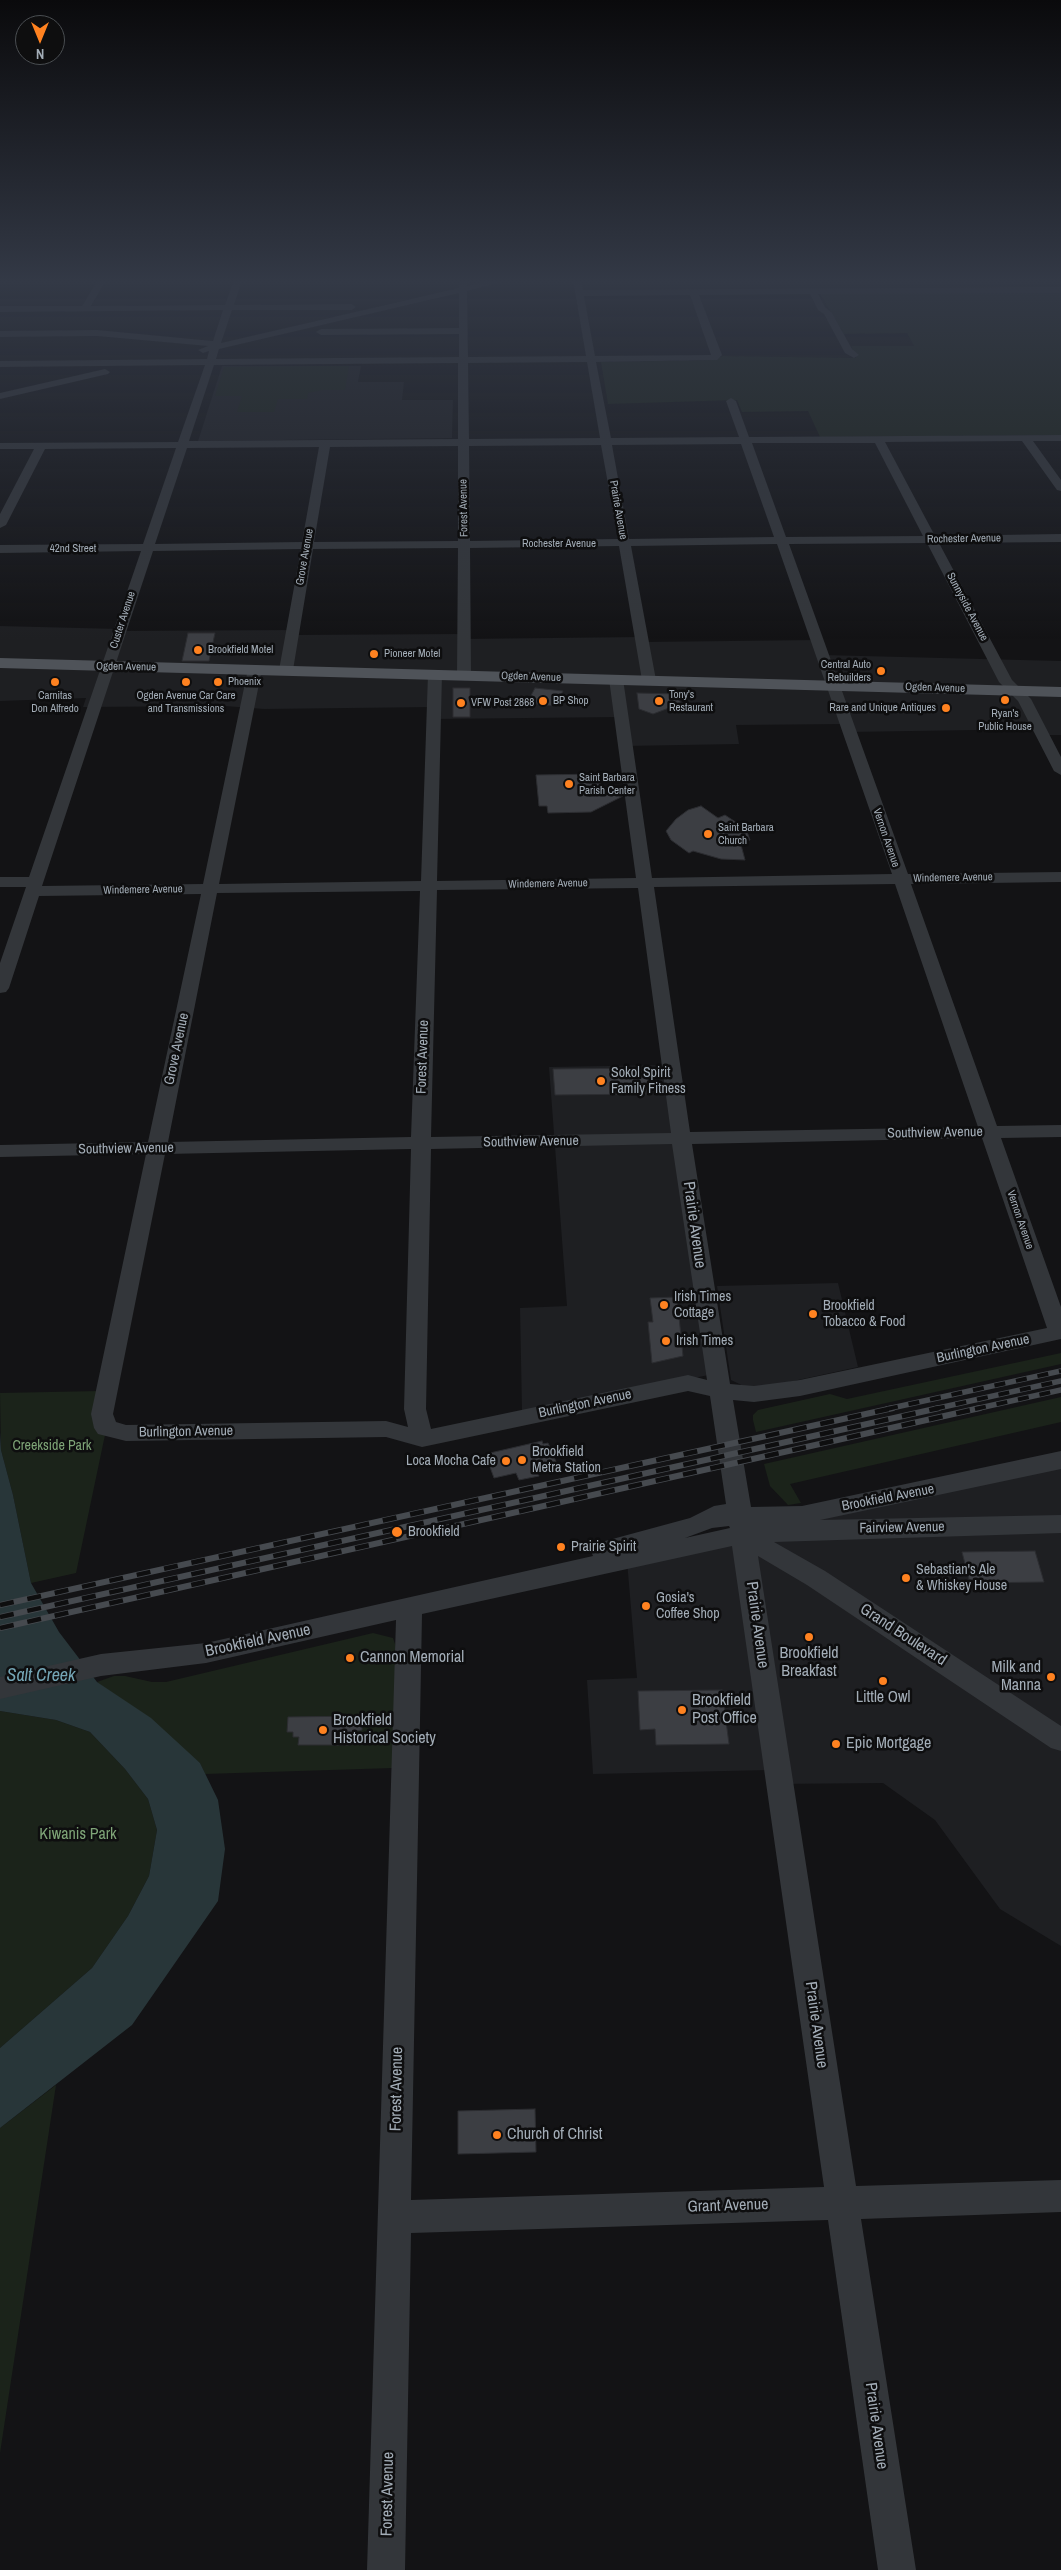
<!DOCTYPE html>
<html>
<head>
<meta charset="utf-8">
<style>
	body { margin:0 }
	#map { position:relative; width:1061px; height:2570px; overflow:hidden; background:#131315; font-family:"Archivo Narrow",sans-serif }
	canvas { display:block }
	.north { position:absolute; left:15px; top:15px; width:50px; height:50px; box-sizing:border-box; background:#0e0e0f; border:1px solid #4a4e52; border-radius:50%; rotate:180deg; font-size:14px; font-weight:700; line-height:20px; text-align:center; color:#a3adb7 }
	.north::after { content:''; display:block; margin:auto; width:18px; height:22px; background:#ff8220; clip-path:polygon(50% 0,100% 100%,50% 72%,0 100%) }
</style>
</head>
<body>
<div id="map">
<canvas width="1061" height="2570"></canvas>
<div class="north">N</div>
</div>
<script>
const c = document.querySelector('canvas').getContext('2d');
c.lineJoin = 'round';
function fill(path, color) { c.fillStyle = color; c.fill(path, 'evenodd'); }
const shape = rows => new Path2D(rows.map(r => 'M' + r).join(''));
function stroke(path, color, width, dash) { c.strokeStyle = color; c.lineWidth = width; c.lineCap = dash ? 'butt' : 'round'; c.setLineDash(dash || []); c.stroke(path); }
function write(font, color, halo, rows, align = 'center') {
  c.font = font + ' "Archivo Narrow",sans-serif'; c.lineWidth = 5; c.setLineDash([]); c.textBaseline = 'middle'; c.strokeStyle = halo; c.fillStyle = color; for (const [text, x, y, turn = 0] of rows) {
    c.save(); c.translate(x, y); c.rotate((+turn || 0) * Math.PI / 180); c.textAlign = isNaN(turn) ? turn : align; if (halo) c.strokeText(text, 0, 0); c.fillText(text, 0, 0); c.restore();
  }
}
fill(shape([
	[222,366,361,366,358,382,404,382,402,400,453,400,452,438,198,441],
	[0,626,120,629,120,631,292,630,292,635,464,634,465,639,641,637,642,642,817,640,823,655,1061,661,1061,735,1043,735,1039,729,849,732,846,724,736,725,739,744,625,746,621,717,434,719,434,707,264,709,225,706,83,707,86,698,0,701],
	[665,1065,709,1375,522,1411,520,1308,567,1306,549,1067],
	[838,1283,858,1367,752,1390,731,1380,717,1286],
	[1061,1459,1061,1946,1000,1909,935,1820,883,1783,772,1784,770,1770,593,1774,587,1680,637,1678,627,1561]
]), '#1e1f22');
fill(shape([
	[1061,291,1061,435,820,437,808,411,742,412,737,400,608,404,601,362,712,360,723,356,856,358,851,346,914,346,907,333,844,334,820,294],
	[349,366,345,390,323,390,308,393,307,399,278,399,274,412,237,412,242,396,215,396,224,367],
	[1061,1353,1061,1364,756,1432,753,1420,753,1415,758,1410,830,1394,847,1399],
	[100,1391,105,1435,76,1573,31,1583,13,1495,1,1450,0,1393],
	[1061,1397,1061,1422,790,1484,801,1503,788,1505,770,1486,764,1464],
	[373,1633,393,1638,396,1647,393,1768,205,1774,200,1763,97,1682,114,1676,125,1676,152,1682,166,1682],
	[0,1711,56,1720,90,1732,125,1769,148,1799,157,1830,149,1876,128,1916,92,1968,0,2048],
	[56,2085,0,2453,0,2128]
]), '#1b231a');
fill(shape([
	[0,1432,1,1450,13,1495,31,1583,59,1632,97,1682,151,1718,200,1763,218,1800,225,1849,218,1901,132,2025,0,2128,0,2048,92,1968,128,1916,149,1876,157,1830,148,1799,125,1769,90,1732,56,1720,0,1711]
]), '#283639');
const building = shape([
	[188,633,215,633,209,661,182,661,188,633],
	[453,688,470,688,470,717,453,717,453,688],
	[535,688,563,691,555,706,527,703,535,688],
	[637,693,680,694,680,708,669,708,653,714,639,709,637,693],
	[599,774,602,794,623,796,591,812,548,813,547,806,539,806,536,775,599,774],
	[701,806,718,818,725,815,746,829,750,840,740,841,745,860,721,859,693,851,689,853,671,840,666,831,676,819,688,810,701,806],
	[646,1068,649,1094,555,1095,553,1069,646,1068],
	[677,1297,683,1356,652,1363,648,1322,653,1322,650,1298,677,1297],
	[542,1441,543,1444,548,1443,557,1464,536,1469,539,1476,519,1480,516,1473,494,1478,486,1456,491,1455,490,1453,542,1441],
	[1035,1551,1044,1582,970,1583,962,1552,1035,1551],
	[722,1690,729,1744,656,1745,655,1729,640,1730,638,1691,722,1690],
	[362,1716,362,1730,356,1731,356,1736,350,1737,350,1745,298,1745,299,1737,293,1737,293,1732,287,1732,288,1717,362,1716],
	[535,2109,536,2152,458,2154,458,2111,535,2109]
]);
fill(building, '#3c3e43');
stroke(building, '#2c2d31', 1);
fill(shape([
	[98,280,106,280,91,306,225,305,234,280,242,280,234,305,352,304,356,307,352,310,232,310,221,343,459,288,459,280,467,280,467,286,493,280,508,280,467,291,468,357,586,356,573,280,581,280,583,290,1061,287,1061,293,818,294,825,307,832,313,852,349,859,355,854,358,845,353,824,314,818,310,810,294,699,295,722,355,717,360,596,362,611,438,739,437,726,401,731,398,736,401,749,437,1061,435,1061,441,1033,441,1061,480,1061,491,1057,490,1022,441,885,442,935,536,1061,534,1061,542,939,543,1012,680,1031,699,1061,757,1061,775,1054,771,1018,701,999,682,927,543,789,544,908,874,1061,872,1061,882,911,884,997,1126,1061,1125,1061,1137,1001,1138,1061,1307,1061,1339,800,1396,754,1402,733,1400,751,1507,802,1506,1061,1451,1061,1469,820,1520,1061,1515,1061,1533,774,1542,825,1571,1061,1726,1061,1751,1051,1748,807,1585,758,1556,856,2186,1061,2180,1061,2212,861,2219,916,2570,878,2570,828,2220,411,2233,405,2570,367,2570,396,1620,206,1663,101,1676,0,1699,0,1677,101,1654,206,1643,593,1556,591,1551,594,1544,690,1518,714,1506,726,1504,710,1396,688,1391,422,1447,386,1437,126,1441,98,1434,94,1428,91,1414,146,1154,0,1157,0,1145,148,1142,201,894,39,896,9,988,6,992,0,993,0,963,26,887,0,887,0,877,29,877,141,551,0,553,0,545,143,544,176,448,45,449,6,525,0,528,0,514,34,449,0,449,0,443,178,442,205,365,0,367,0,361,207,359,209,351,203,353,198,350,208,346,97,336,0,337,0,331,97,330,213,341,223,310,0,312,0,306,82,306,98,280],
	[459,293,459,328,321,329,316,332,321,335,459,334,459,357,216,359,219,349,459,293],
	[690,295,711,355,595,356,584,296,690,295],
	[587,362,600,438,469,439,468,363,587,362],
	[458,363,458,439,189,441,214,365,458,363],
	[752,443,875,443,923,536,786,537,752,443],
	[741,444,774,537,629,539,612,445,741,444],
	[601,445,618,539,470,541,469,446,601,445],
	[458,446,458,541,314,542,330,447,458,446],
	[319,447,302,542,155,544,187,448,319,447],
	[777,544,892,874,652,878,623,679,616,675,609,679,636,878,437,881,442,674,435,670,428,674,421,881,219,884,262,669,255,665,248,669,203,884,42,886,153,551,301,549,279,670,286,674,293,670,313,549,458,548,457,675,464,679,471,675,470,548,619,546,642,680,649,684,656,680,631,546,777,544],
	[895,884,978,1127,690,1132,654,887,895,884],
	[638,888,671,1133,431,1137,437,890,638,888],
	[420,891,411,1137,168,1142,217,893,420,891],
	[982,1138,1047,1328,800,1380,754,1386,730,1384,692,1144,982,1138],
	[672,1144,707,1380,688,1375,431,1429,426,1409,431,1149,672,1144],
	[411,1149,404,1409,408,1427,386,1421,126,1425,116,1422,113,1414,165,1154,411,1149],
	[729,1526,730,1528,685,1538,712,1528,729,1526],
	[732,1546,824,2187,411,2200,422,1614,732,1546],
	[105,369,110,372,108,374,0,399,0,393,105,369]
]), '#33363a');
fill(shape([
	[0,658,1061,687,1061,697,0,668,0,658]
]), '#4f5359');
const railFar1 = shape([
	[887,1409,1061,1371],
	[934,1409,1061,1381],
	[975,1409,1061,1390]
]);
const rail = shape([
	[0,1605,893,1408],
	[0,1617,939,1408],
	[0,1628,980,1408]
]);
stroke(railFar1, '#464a4f', 5.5);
stroke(rail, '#464a4f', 6);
stroke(railFar1, '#0e0e0f', 4, [11]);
stroke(rail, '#0e0e0f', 4.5, [14]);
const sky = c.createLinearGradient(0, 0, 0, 640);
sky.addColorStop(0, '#0a0a0c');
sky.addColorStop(0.44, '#333946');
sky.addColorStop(1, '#33394600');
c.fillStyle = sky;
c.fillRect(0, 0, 1061, 640);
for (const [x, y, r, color] of [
	[198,650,5,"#ff8220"],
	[374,654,5,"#ff8220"],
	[881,671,5,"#ff8220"],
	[55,682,5,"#ff8220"],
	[186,682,5,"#ff8220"],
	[218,682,5,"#ff8220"],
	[1005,700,5,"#ff8220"],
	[543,701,5,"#ff8220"],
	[659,701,5,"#ff8220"],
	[461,703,5,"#ff8220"],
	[946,708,5,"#ff8220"],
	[569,784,5,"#ff8220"],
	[708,834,5,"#ff8220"],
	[601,1081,5,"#ff8220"],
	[664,1305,5,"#ff8220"],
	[813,1314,5,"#ff8220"],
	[666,1341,5,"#ff8220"],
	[522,1460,5,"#ff8220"],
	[506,1461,5,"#ff8220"],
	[397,1532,6,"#ff8220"],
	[561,1547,5,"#ff8220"],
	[906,1578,5,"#ff8220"],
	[646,1606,5,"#ff8220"],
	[809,1637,5,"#ff8220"],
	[350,1658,5,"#ff8220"],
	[1051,1677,5,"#ff8220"],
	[883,1681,5,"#ff8220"],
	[682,1710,5,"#ff8220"],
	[323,1730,5,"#ff8220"],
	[836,1744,5,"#ff8220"],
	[497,2135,5,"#ff8220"]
]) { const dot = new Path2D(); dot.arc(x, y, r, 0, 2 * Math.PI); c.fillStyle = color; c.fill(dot); stroke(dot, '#0e0e0f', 2); }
write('11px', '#a3adb7', '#0e0e0f', [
	["Forest Avenue",464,508,-91],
	["Prairie Avenue",618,510,80],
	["Rochester Avenue",964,539,-1],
	["Rochester Avenue",559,544],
	["42nd Street",73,549],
	["Grove Avenue",305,557,-80],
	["Sunnyside Avenue",967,607,62],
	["Custer Avenue",123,620,-72],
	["Ogden Avenue",126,667,1],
	["Ogden Avenue",531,677,2],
	["Ogden Avenue",935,688,2],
	["Vernon Avenue",886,838,71],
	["Windemere Avenue",953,878,-1],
	["Windemere Avenue",548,884,-1],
	["Windemere Avenue",143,890,-1],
	["Vernon Avenue",1020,1220,71]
]);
write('11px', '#a3adb7', '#0e0e0f', [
	["Brookfield Motel",208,650],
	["Pioneer Motel",384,654],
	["Central Auto",871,665,"right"],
	["Rebuilders",871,678,"right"],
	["Phoenix",228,682],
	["Tony's",669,695],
	["Restaurant",669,708],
	["Carnitas",55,696,"center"],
	["Don Alfredo",55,709,"center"],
	["Ogden Avenue Car Care",186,696,"center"],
	["and Transmissions",186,709,"center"],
	["BP Shop",553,701],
	["VFW Post 2868",471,703],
	["Rare and Unique Antiques",936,708,"right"],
	["Ryan's",1005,714,"center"],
	["Public House",1005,727,"center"],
	["Saint Barbara",579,778],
	["Parish Center",579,791],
	["Saint Barbara",718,828],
	["Church",718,841]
], 'left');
write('14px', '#a3adb7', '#0e0e0f', [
	["Grove Avenue",177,1049,-78],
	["Forest Avenue",423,1057,-88],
	["Southview Avenue",935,1133,-1],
	["Southview Avenue",531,1142,-1],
	["Southview Avenue",126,1149,-1],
	["Burlington Avenue",983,1349,-12],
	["Burlington Avenue",585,1404,-12],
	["Burlington Avenue",186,1432,-1],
	["Brookfield Avenue",888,1498,-11],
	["Fairview Avenue",902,1528,-1]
]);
write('14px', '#a3adb7', '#0e0e0f', [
	["Sokol Spirit",611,1073],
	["Family Fitness",611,1089],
	["Irish Times",674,1297],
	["Cottage",674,1313],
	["Brookfield",823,1306],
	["Tobacco & Food",823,1322],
	["Irish Times",676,1341],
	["Brookfield",532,1452],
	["Metra Station",532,1468],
	["Loca Mocha Cafe",496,1461,"right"],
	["Brookfield",408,1532],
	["Prairie Spirit",571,1547],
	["Sebastian's Ale",916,1570],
	["& Whiskey House",916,1586],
	["Gosia's",656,1598],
	["Coffee Shop",656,1614]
], 'left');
write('14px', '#7ea477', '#0e0e0f', [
	["Creekside Park",52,1446]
]);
write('16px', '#a3adb7', '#0e0e0f', [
	["Prairie Avenue",694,1225,82],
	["Prairie Avenue",757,1625,82],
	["Grand Boulevard",903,1635,33],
	["Brookfield Avenue",258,1641,-12],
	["Prairie Avenue",816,2025,82],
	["Forest Avenue",397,2089,-89],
	["Grant Avenue",728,2206,-2],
	["Prairie Avenue",876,2426,82],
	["Forest Avenue",388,2494,-89]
]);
write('16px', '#a3adb7', '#0e0e0f', [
	["Brookfield",809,1654,"center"],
	["Breakfast",809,1672,"center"],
	["Cannon Memorial",360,1658],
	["Milk and",1041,1668,"right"],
	["Manna",1041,1686,"right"],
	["Little Owl",883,1698,"center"],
	["Brookfield",692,1701],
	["Post Office",692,1719],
	["Brookfield",333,1721],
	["Historical Society",333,1739],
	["Epic Mortgage",846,1744],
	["Church of Christ",507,2135]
], 'left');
write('16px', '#7ea477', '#0e0e0f', [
	["Kiwanis Park",78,1835]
]);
write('italic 18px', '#75a6b6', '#0e0e0f', [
	["Salt Creek",41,1676]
]);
</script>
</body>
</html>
